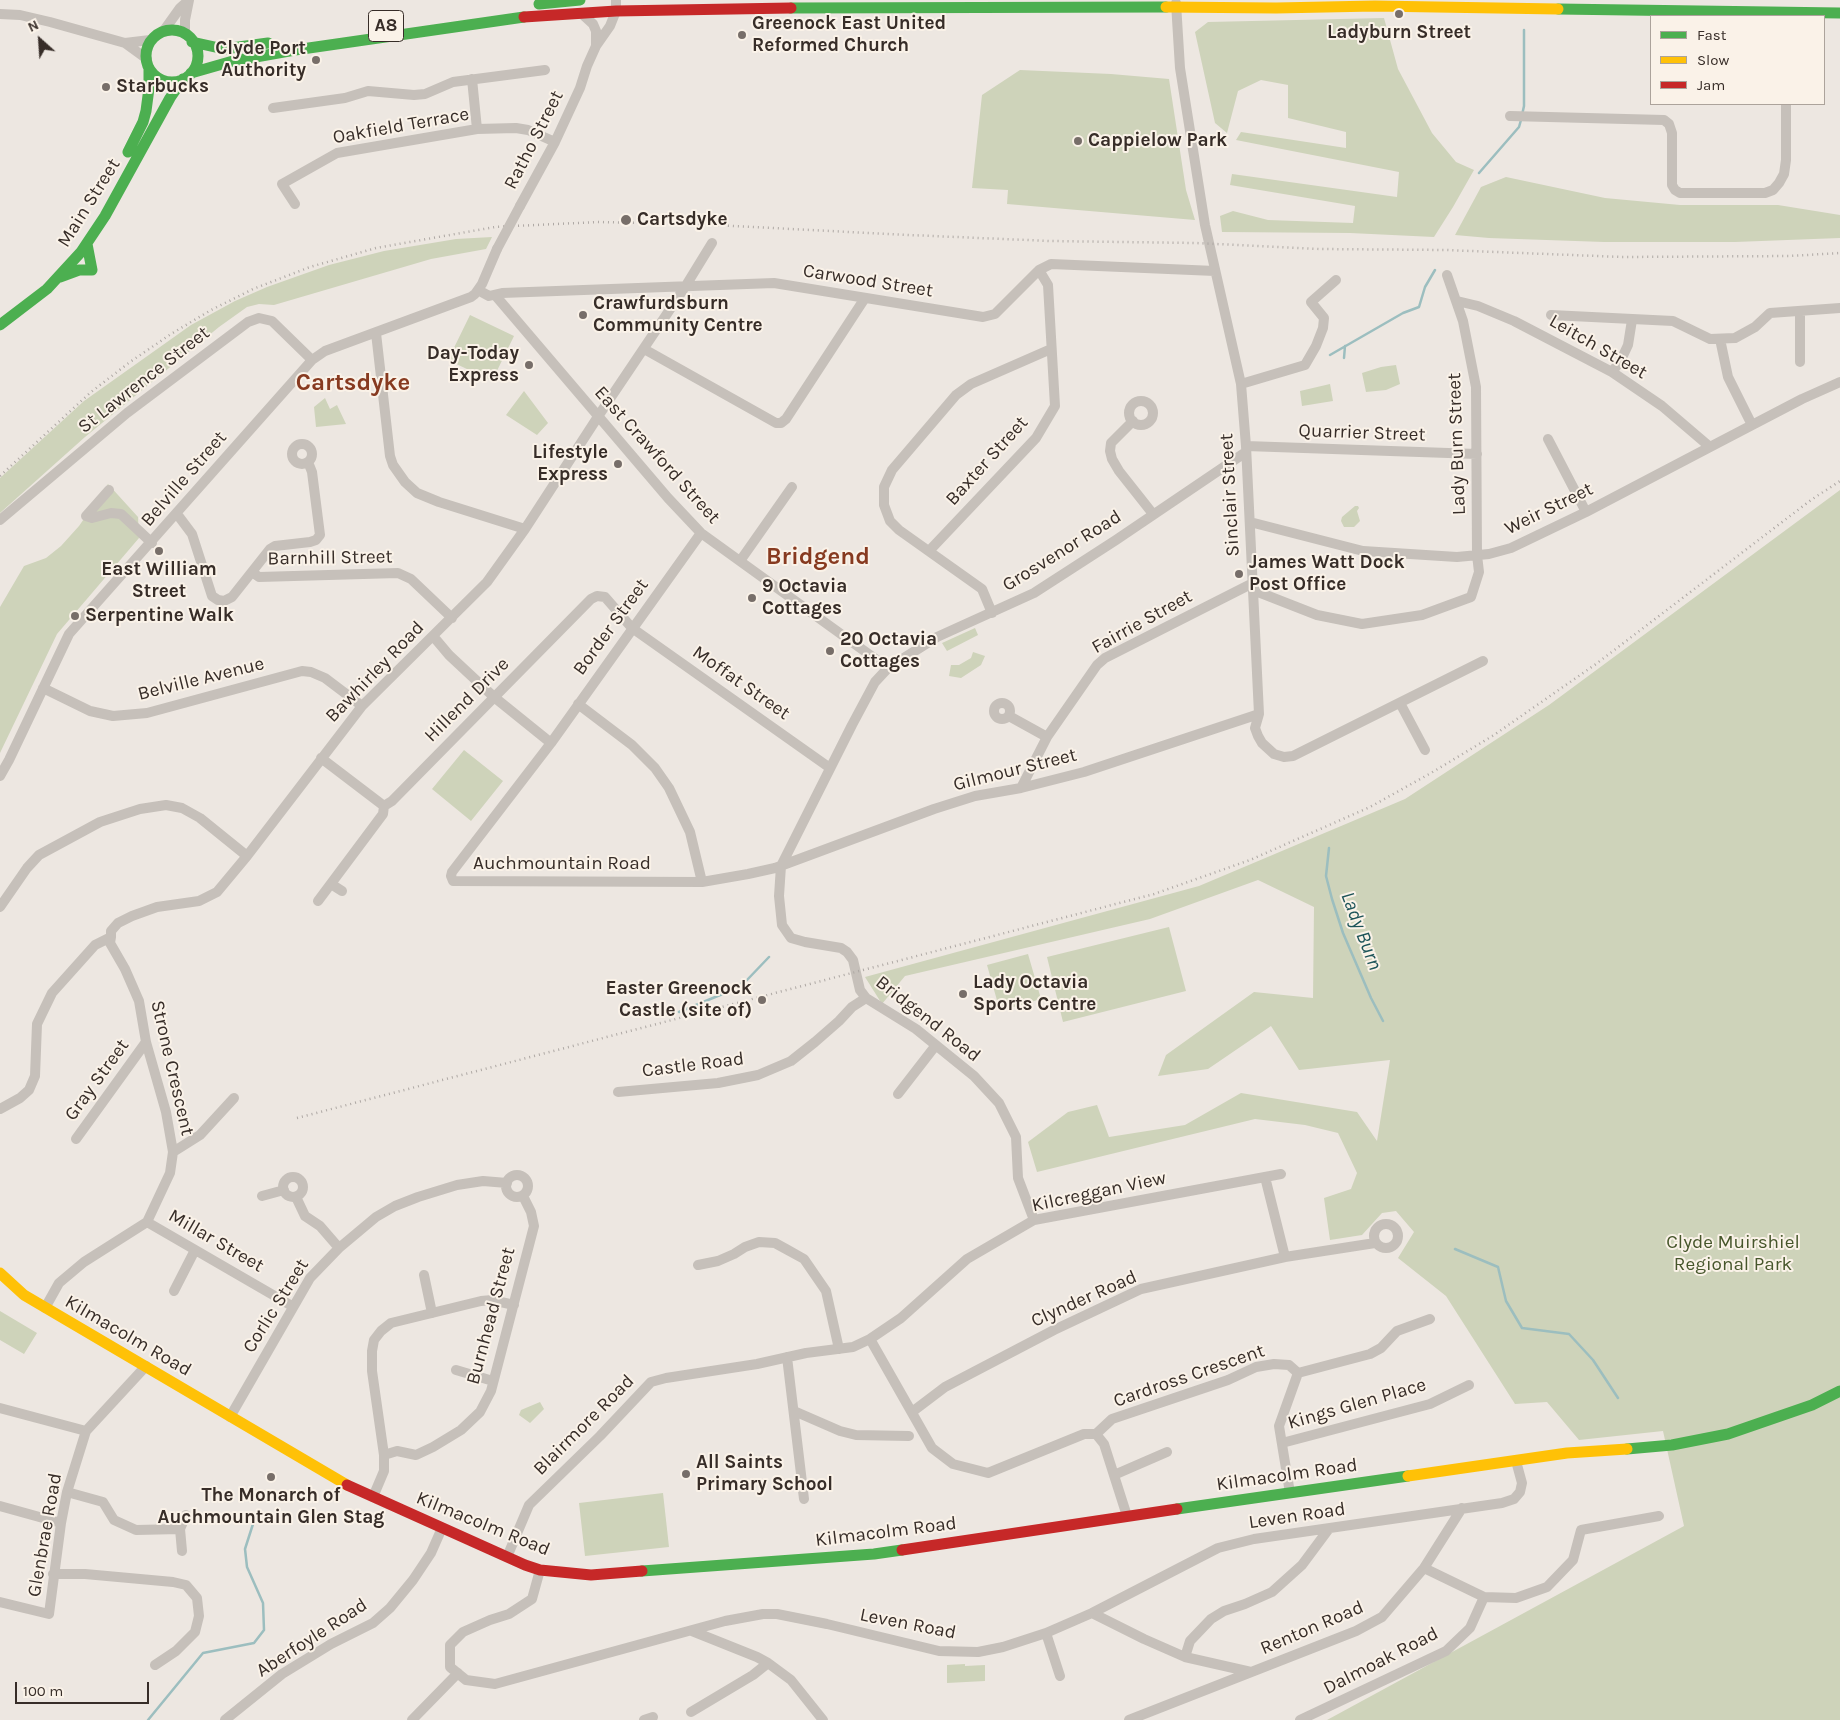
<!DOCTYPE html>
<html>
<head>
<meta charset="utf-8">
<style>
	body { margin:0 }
	#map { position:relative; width:1840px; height:1720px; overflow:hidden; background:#ede7e1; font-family:Karla,sans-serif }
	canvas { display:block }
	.legend { position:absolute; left:1650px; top:15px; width:175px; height:90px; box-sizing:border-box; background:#faf2e8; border:1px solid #aca39b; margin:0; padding:6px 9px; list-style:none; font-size:15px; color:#372d28 }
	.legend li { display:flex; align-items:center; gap:10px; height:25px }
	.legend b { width:25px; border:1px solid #aca39b }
	.north { position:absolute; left:15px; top:15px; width:50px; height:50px; -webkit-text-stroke:4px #faf2e8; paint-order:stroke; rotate:334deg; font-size:14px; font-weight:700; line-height:20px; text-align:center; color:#372d28 }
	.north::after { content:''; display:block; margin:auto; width:18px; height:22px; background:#372d28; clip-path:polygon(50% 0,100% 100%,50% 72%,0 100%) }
	.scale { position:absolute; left:15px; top:1682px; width:134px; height:22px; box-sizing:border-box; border:2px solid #372d28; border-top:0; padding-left:6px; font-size:15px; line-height:18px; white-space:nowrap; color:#372d28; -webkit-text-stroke:4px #faf2e8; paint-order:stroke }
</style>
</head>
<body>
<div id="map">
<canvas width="1840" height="1720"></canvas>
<ul class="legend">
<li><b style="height:6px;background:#4caf50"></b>Fast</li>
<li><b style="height:6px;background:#ffc107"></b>Slow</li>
<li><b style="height:6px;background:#c62828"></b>Jam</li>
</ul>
<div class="north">N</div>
<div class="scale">100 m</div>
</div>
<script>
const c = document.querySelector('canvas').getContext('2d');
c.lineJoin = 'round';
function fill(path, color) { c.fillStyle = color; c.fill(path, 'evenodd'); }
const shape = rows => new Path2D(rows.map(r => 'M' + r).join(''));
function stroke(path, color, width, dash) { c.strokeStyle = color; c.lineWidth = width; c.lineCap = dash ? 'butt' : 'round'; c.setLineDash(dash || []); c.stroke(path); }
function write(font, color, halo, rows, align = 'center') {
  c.font = font + ' Karla,sans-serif'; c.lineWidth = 4; c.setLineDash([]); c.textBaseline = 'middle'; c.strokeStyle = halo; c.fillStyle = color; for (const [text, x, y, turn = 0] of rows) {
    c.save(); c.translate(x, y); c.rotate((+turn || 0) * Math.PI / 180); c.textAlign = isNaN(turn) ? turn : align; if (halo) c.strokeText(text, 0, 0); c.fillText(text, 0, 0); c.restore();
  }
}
fill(shape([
	[1384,18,1398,69,1432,133,1456,162,1474,170,1453,207,1434,237,1350,233,1222,232,1220,216,1233,211,1268,220,1353,223,1355,206,1230,185,1232,174,1397,197,1399,172,1236,140,1241,132,1346,148,1346,132,1288,118,1288,85,1261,80,1238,91,1227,133,1215,123,1195,32,1208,22],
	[1020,70,1111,74,1169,79,1186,190,1195,220,1007,204,1008,190,972,188,982,95],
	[1506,177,1605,198,1680,205,1778,205,1840,215,1840,238,1735,242,1604,242,1489,238,1455,235,1481,187],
	[492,237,486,249,431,259,274,305,259,304,247,307,219,327,85,437,0,513,0,478,84,401,191,325,235,301,267,287,329,265,384,251,456,239],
	[470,315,514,336,492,381,448,360],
	[1396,365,1400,384,1386,390,1366,392,1362,373,1381,367],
	[1330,384,1333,401,1302,406,1300,391],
	[524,391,548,423,537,435,506,415],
	[325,398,330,409,337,405,346,424,316,427,314,407],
	[108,484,138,517,139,538,57,634,0,753,0,607,24,566,46,558,61,546,79,526],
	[1840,490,1840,1720,1327,1720,1684,1526,1663,1431,1579,1440,1547,1402,1515,1404,1446,1296,1398,1258,1414,1232,1396,1211,1382,1213,1362,1235,1330,1240,1324,1198,1351,1189,1357,1173,1338,1133,1305,1125,1255,1119,1037,1172,1028,1142,1068,1112,1097,1105,1109,1137,1185,1125,1241,1093,1357,1112,1377,1141,1390,1060,1299,1070,1271,1026,1208,1069,1158,1076,1166,1055,1254,992,1313,998,1314,907,1258,880,1150,919,905,976,882,1004,865,977,1199,886,1405,799,1549,705],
	[1355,506,1358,506,1359,508,1357,511,1360,521,1354,527,1344,527,1341,521,1342,517],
	[975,628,978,635,947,651,942,643],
	[973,652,985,656,981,665,961,678,949,676,951,665,959,665,971,658],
	[464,750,503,781,471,821,432,789],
	[1169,927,1186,991,1063,1022,1047,957],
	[1028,954,1041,999,1000,1011,987,965],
	[0,1311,37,1333,24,1354,0,1340],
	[540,1402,544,1409,530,1423,519,1415,521,1410],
	[663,1493,669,1547,585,1556,579,1503],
	[965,1664,965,1666,985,1665,985,1681,947,1683,947,1665]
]), '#ced3ba');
stroke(shape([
	[1522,115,1524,106,1524,30],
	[1479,173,1519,127,1521,120],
	[1330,355,1403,313,1419,307,1425,287,1435,270],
	[1344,358,1345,346],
	[1329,848,1326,876,1332,899,1343,933,1371,998,1383,1021],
	[679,1012,725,993,747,980,769,957],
	[1455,1249,1498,1267,1506,1301,1522,1328,1569,1334,1593,1360,1618,1398],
	[148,1720,203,1653,254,1643,264,1630,263,1603,247,1567,245,1549,253,1524]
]), '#9cbebf', 2.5);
stroke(shape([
	[1176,3,1180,68,1205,225,1241,384,1246,446,1259,714,1255,728,1258,736,1262,743,1274,754,1284,757,1293,756,1483,661],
	[581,13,593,24,596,31,596,46],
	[0,14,20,15,50,22,125,43,147,59],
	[165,29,180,8,189,0],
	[185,34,185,20,189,0],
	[125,43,150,40],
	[472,79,477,129],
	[273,108,345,98,368,91,414,95,425,94,453,82,545,70],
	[1510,116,1664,120,1669,124,1672,133,1672,185,1675,190,1680,193,1765,193,1773,190,1779,183,1784,174,1786,160,1786,104],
	[295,204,282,184,337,153,477,129,516,128,528,130,555,142],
	[520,206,555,142,580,88,587,66,596,46,610,26,616,11,616,0],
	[478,290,489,296,502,293,774,283,983,317,995,314,1039,270,1051,264,1215,271],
	[495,295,668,498,701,533,888,668],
	[1457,301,1478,306,1514,321,1612,372,1662,406,1710,447],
	[1800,311,1800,362],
	[1551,315,1673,321,1710,339,1735,338,1755,327,1770,313,1840,308],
	[376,333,390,456,393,465,405,482,417,493,439,502,525,529],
	[1720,339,1728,377,1752,425],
	[644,349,776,423,781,423,786,419,865,298],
	[1612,372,1621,360,1628,345,1632,320],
	[1241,384,1305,365,1316,346,1323,328,1324,318,1311,302,1336,280],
	'1129 413a12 12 0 1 1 24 0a12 12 0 1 1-24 0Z',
	[1133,421,1111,443,1110,451,1112,459,1119,471,1153,514],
	[1548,439,1586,512],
	'292 454a10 10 0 1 1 20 0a10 10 0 1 1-20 0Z',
	[1246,446,1477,454],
	[109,490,86,516,92,518,111,513,121,514,152,543],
	[177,514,192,534,212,596,218,600,224,601,232,597,270,549,275,546,310,542,316,540,320,535,312,472,308,462],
	[0,520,127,413,248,322,259,318,272,321,312,360],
	[1250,522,1363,551,1457,557,1489,554,1511,548,1586,512,1710,447,1802,399,1840,382],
	[701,533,551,743,452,872,451,876,453,881,702,882,748,874,775,868,934,809,975,796,1021,788,1084,772,1259,714],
	[929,551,1036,438,1055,406,1048,285,1039,270],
	[740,561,792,487],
	[252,572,259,577,398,573,411,579,452,618],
	[1253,590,1317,615,1362,624,1422,615,1471,597,1479,572,1477,555,1476,387,1463,321,1447,275],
	[992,613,982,589,899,530,890,521,884,505,884,487,892,470,956,395,971,384,1051,349],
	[433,636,449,655,494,697,551,743],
	[43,688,90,711,113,716,147,713,302,671,311,672,325,678,362,706],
	'994 711a8 8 0 1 1 16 0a8 8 0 1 1-16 0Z',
	[1400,703,1425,750],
	[578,704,632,745,655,768,669,788,690,832,702,882],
	[1009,716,1047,737],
	[321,758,384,806],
	[0,776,9,760,69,634,312,360,325,351,471,297,475,294,482,284,497,249],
	[1021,788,1047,737,1097,665,1105,658,1253,583],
	[384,806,392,801,591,599,597,596,605,597,632,628,830,768],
	[331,884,342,891],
	[318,901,383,814,384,806],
	[0,907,27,868,39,855,100,822,140,809,166,805,182,808,200,818,247,856],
	[618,1092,718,1083,758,1075,791,1061,815,1042,839,1021,852,1007,866,998],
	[898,1094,936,1045],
	[0,1109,20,1098,29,1090,35,1076,37,1024,52,993,95,945,111,937,111,931,118,923,132,916,157,907,199,901,217,892,247,856,362,706,487,582,525,529,601,412,685,287,712,243],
	[76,1139,146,1042],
	[173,1152,200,1135,234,1098],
	'506 1186a11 11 0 1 1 22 0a11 11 0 1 1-22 0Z',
	'283 1187a10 10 0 1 1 20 0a10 10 0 1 1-20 0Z',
	[1265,1177,1285,1257],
	[262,1196,284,1190],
	[296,1197,305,1216,320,1226,339,1248],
	[1034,1220,1018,1178,1016,1137,999,1103,974,1076,916,1029,866,998,860,990,853,960,847,952,841,948,805,942,791,938,782,925,779,896,781,866,852,725,875,682,888,668,937,637,1034,593,1116,540,1246,452],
	[147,1222,292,1306],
	'1374 1236a12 12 0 1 1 24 0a12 12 0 1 1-24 0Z',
	[698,1265,718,1261,734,1254,745,1247,759,1242,775,1243,786,1249,804,1259,826,1291,839,1349],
	[424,1275,432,1313],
	[174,1291,195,1250],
	[45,1308,59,1283,84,1262,147,1222,170,1173,173,1152,166,1112,146,1042,139,1001,125,969,110,943,111,937],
	[870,1339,932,1448,953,1464,988,1473,1084,1434,1096,1434,1112,1419,1228,1380,1256,1367,1274,1364,1289,1365,1298,1373],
	[787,1357,804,1499],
	[456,1370,493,1381],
	[0,1408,86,1431],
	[794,1411,840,1431,856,1435,909,1436],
	[912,1412,945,1387,1054,1330,1141,1289,1285,1257,1375,1243],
	[230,1417,310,1278,339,1248,376,1217,395,1206,418,1197,457,1185,483,1181,507,1183],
	[1096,1434,1104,1444,1127,1516],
	[1282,1443,1430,1404,1469,1385],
	[384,1455,372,1371,372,1351,374,1340,381,1331,391,1323,481,1301,492,1300,514,1305],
	[1114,1475,1167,1452],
	[67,1492,103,1502,114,1520,136,1530,180,1529],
	[1290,1493,1279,1426,1298,1373,1370,1354,1381,1348,1397,1331,1430,1319],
	[373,1497,384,1471,384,1455,397,1451,416,1455,433,1447,461,1430,480,1412,491,1391,534,1226,531,1212,523,1196],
	[0,1506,61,1523],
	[182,1551,180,1529,186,1515],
	[507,1557,529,1505,600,1436,651,1382,666,1378,757,1364,806,1353,853,1347,870,1339,901,1318,967,1259,1034,1220,1281,1174],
	[1424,1568,1484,1597,1516,1598,1547,1587,1573,1560,1581,1530,1659,1516],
	[540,1570,532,1599,509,1614,490,1620,463,1632,450,1645,450,1667,466,1680,495,1684,725,1621,763,1614,777,1614,827,1624,939,1651,978,1652,1003,1647,1046,1633,1092,1613,1218,1548,1254,1539,1502,1503,1514,1499,1520,1492,1522,1483,1516,1461],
	[53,1574,85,1574,173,1582,186,1585,197,1598,199,1616,195,1632,176,1651,155,1665],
	[0,1602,49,1614,61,1523,67,1492,86,1431,146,1366],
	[1092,1613,1144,1639,1185,1657,1251,1672],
	[692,1631,757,1657,768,1663,791,1680,823,1720],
	[1046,1633,1060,1676],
	[1185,1657,1190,1641,1211,1619,1224,1611,1245,1604,1272,1592,1302,1565,1328,1530],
	[691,1712,753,1675,768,1663],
	[225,1720,282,1674,331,1644,373,1623,390,1608,413,1580,431,1553,442,1528],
	[412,1720,458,1673],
	[644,1720,653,1717],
	[1129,1720,1356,1631,1382,1617,1424,1568,1462,1508],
	[1300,1720,1446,1651,1470,1628,1484,1597]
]), '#c6c0ba', 10);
stroke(shape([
	[539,4,580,0],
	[791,8,1166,7],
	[1558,9,1840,13],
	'146 56a26 26 0 1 1 52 0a26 26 0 1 1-52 0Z',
	[192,42,224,49,268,43],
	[191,73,233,61,295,50,524,17],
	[128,152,143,122,146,111,149,88,149,68],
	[60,277,79,270,92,270,87,244],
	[0,325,47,289,81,252,105,216,170,98,183,79],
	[1627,1449,1672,1445,1728,1434,1812,1405,1840,1391],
	[1177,1509,1408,1476],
	[642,1571,874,1554,902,1550]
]), '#4caf50', 11);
stroke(shape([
	[1166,7,1276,8,1375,6,1558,9],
	[0,1273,24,1295,347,1485],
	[1408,1476,1567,1453,1627,1449]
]), '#ffc107', 11);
stroke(shape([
	[524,17,616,11,791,8],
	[347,1485,525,1565,540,1570,591,1575,642,1571],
	[902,1550,1177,1509]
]), '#c62828', 11);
stroke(shape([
	[0,476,91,392,130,362,171,334,211,310,253,289,310,267,376,248,495,227,597,222,693,224,909,235,1050,241,1195,243,1320,249,1446,250,1622,257,1790,256,1840,253],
	[297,1118,1154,894,1250,860,1370,807,1431,773,1494,735,1596,664,1811,500,1840,481]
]), '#aea8a4', 2.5, [1, 4]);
stroke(shape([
	[497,249,520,206]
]), '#c6c0ba', 10);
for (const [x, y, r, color] of [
	[1399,14,5,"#776e69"],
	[742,35,5,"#776e69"],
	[316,60,5,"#776e69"],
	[106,87,5,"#776e69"],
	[1078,141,5,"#776e69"],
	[626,220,6,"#776e69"],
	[583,315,5,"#776e69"],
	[529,365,5,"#776e69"],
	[618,464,5,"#776e69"],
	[159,551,5,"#776e69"],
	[1239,574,5,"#776e69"],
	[752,598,5,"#776e69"],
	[75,616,5,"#776e69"],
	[830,651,5,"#776e69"],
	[963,994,5,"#776e69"],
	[762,1000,5,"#776e69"],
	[686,1474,5,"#776e69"],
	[271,1477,5,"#776e69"]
]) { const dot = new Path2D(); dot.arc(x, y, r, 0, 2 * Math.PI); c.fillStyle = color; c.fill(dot); stroke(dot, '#faf2e8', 2); }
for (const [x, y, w] of [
	[386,26,35]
]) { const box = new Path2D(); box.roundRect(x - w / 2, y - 15.5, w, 31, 4); c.fillStyle = '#faf2e8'; c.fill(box); stroke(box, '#372d28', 1); }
write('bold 18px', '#372d28', null, [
	["A8",386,26]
]);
write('bold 19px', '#372d28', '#faf2e8', [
	["Greenock East United",752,24],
	["Reformed Church",752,46],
	["Ladyburn Street",1399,33,"center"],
	["Clyde Port",306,49,"right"],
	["Authority",306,71,"right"],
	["Starbucks",116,87],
	["Cappielow Park",1088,141],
	["Cartsdyke",637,220],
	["Crawfurdsburn",593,304],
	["Community Centre",593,326],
	["Day-Today",519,354,"right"],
	["Express",519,376,"right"],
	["Lifestyle",608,453,"right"],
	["Express",608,475,"right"],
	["James Watt Dock",1249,563],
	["Post Office",1249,585],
	["East William",159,570,"center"],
	["Street",159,592,"center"],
	["9 Octavia",762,587],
	["Cottages",762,609],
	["Serpentine Walk",85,616],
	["20 Octavia",840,640],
	["Cottages",840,662],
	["Lady Octavia",973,983],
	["Sports Centre",973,1005],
	["Easter Greenock",752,989,"right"],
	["Castle (site of)",752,1011,"right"],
	["All Saints",696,1463],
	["Primary School",696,1485],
	["The Monarch of",271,1496,"center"],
	["Auchmountain Glen Stag",271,1518,"center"]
], 'left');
write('19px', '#372d28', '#faf2e8', [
	["Oakfield Terrace",401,126,-10],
	["Ratho Street",534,140,-63],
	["Main Street",89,203,-58],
	["Carwood Street",868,281,9],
	["Leitch Street",1598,347,30],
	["St Lawrence Street",144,380,-38],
	["Quarrier Street",1362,433,2],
	["Lady Burn Street",1457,444,-92],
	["East Crawford Street",657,455,48],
	["Baxter Street",987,461,-48],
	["Belville Street",184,479,-49],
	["Sinclair Street",1230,495,-93],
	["Weir Street",1549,509,-26],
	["Grosvenor Road",1062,551,-32],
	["Barnhill Street",330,558,-1],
	["Fairrie Street",1142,622,-29],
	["Border Street",611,627,-54],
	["Bawhirley Road",375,672,-46],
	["Belville Avenue",201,679,-14],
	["Moffat Street",741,683,35],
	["Hillend Drive",467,700,-45],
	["Gilmour Street",1015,770,-14],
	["Auchmountain Road",562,864],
	["Bridgend Road",928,1019,38],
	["Castle Road",693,1065,-7],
	["Strone Crescent",172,1068,77],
	["Gray Street",97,1080,-54],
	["Kilcreggan View",1099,1192,-12],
	["Millar Street",216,1241,30],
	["Clynder Road",1084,1299,-24],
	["Corlic Street",276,1306,-58],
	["Burnhead Street",491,1316,-75],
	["Kilmacolm Road",128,1336,30],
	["Cardross Crescent",1189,1376,-19],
	["Kings Glen Place",1357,1404,-16],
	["Blairmore Road",584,1425,-45],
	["Kilmacolm Road",1287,1475,-8],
	["Leven Road",1297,1516,-8],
	["Kilmacolm Road",483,1524,22],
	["Kilmacolm Road",886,1532,-7],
	["Glenbrae Road",45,1535,-80],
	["Leven Road",908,1624,11],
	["Renton Road",1312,1628,-23],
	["Aberfoyle Road",312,1638,-33],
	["Dalmoak Road",1381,1661,-27]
]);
write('19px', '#46562b', '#faf2e8', [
	["Clyde Muirshiel",1733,1243],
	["Regional Park",1733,1265]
]);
write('italic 20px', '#1d5459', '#faf2e8', [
	["Lady Burn",1361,931,69]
]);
write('bold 24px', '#873a20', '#faf2e8', [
	["Cartsdyke",353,383],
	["Bridgend",818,557]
]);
</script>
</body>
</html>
